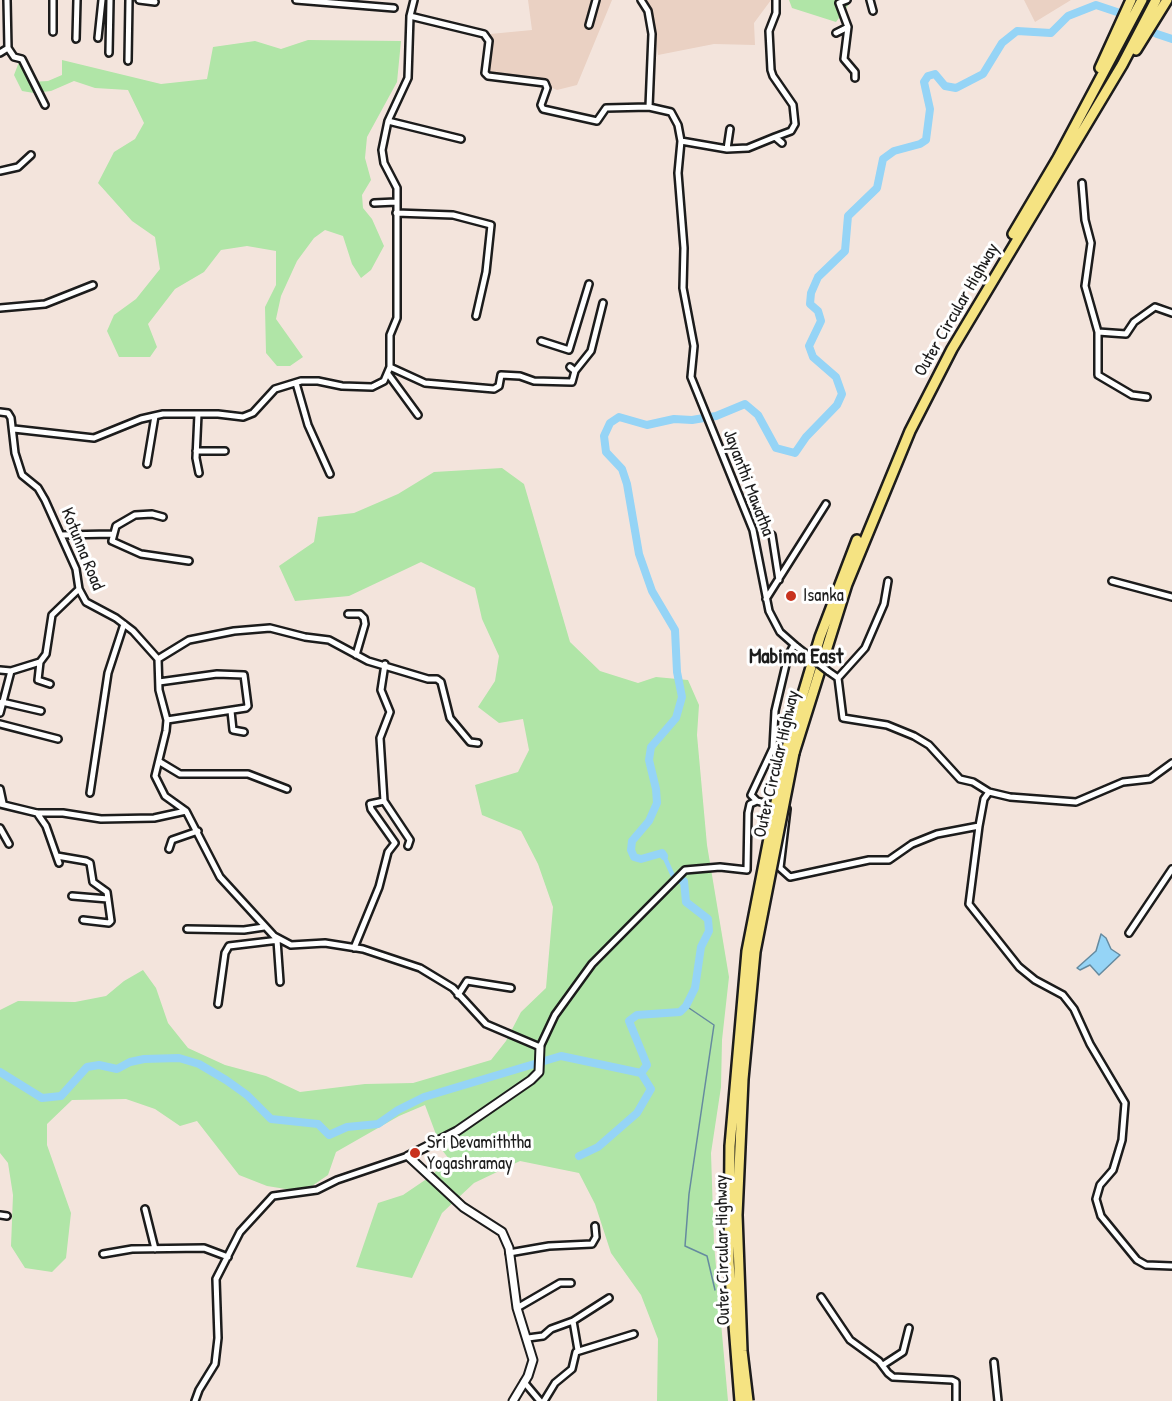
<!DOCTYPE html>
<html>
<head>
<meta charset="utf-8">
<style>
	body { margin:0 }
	canvas { display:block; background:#f3e4dc }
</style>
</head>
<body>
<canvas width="1172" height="1401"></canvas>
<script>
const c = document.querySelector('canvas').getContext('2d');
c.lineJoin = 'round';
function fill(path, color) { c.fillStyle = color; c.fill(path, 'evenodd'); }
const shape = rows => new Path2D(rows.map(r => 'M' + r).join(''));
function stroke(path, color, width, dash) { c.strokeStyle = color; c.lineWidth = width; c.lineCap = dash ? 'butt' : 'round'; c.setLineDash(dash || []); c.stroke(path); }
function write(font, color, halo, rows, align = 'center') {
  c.font = font + ' "Patrick Hand",sans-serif'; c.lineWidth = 6; c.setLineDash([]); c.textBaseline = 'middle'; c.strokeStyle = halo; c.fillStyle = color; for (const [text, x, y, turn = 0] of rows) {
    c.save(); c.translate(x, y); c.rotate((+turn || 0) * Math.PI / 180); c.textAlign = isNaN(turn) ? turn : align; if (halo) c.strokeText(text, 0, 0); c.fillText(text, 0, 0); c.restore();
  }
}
fill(shape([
	[528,0,612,0,577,85,557,90,539,82,483,77,490,57,490,34,532,30],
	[645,0,771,0,754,23,755,45,714,44,658,55,653,15],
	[1024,0,1071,0,1035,22]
]), '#ead1c3');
fill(shape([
	[789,0,852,0,836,22,792,8],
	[308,40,401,41,397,82,367,137,365,158,371,180,362,195,363,208,372,219,384,246,371,270,361,278,352,264,343,236,325,230,314,238,297,261,281,296,276,319,303,357,290,366,277,366,266,353,265,307,276,285,276,251,247,246,221,250,204,272,175,289,148,324,157,347,150,357,119,357,107,331,114,315,136,299,160,269,155,237,132,221,98,183,114,152,135,139,144,123,128,90,95,88,74,81,51,91,34,93,22,91,14,75,19,62,30,82,48,81,62,75,62,60,161,84,207,79,213,47,255,41,281,49],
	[502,468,524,484,570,642,600,671,638,683,656,677,688,680,699,705,697,735,707,845,729,977,722,1040,721,1087,711,1153,714,1244,728,1401,657,1401,658,1339,641,1295,611,1253,595,1204,579,1173,520,1161,474,1183,442,1213,412,1278,356,1267,378,1203,403,1195,431,1176,449,1159,439,1146,460,1135,454,1128,437,1137,425,1105,399,1116,336,1152,328,1175,312,1186,292,1190,267,1186,239,1175,197,1121,180,1126,155,1109,126,1099,72,1100,47,1124,47,1145,71,1213,66,1258,52,1272,25,1268,11,1246,13,1195,8,1163,0,1153,0,1010,18,1001,75,1002,106,996,124,981,143,970,156,988,168,1023,188,1048,225,1065,266,1076,300,1092,365,1084,413,1083,491,1060,506,1041,521,1012,546,988,553,907,538,864,521,831,482,815,475,785,518,772,529,750,523,719,499,723,478,707,495,681,499,656,482,619,475,588,421,562,349,596,295,601,279,566,314,542,318,517,354,513,398,494,434,472]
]), '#b0e5a7');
const water = shape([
	[1101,934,1106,938,1111,949,1120,955,1099,975,1090,965,1080,970,1077,968,1096,951,1101,934]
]);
fill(water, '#95d4f6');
stroke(water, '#658a9f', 1.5);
stroke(shape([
	[686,1006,714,1025,689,1194,685,1246,707,1256,715,1290]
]), '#658a9f', 1.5);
stroke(shape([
	[664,856,673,876]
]), '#95d4f6', 4.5);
stroke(shape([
	[664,856,662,853,641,859,634,857,631,850,632,841,649,821,657,803,656,789,649,760,651,747,676,718,682,697,677,672,675,630,652,591,639,554,627,484,622,469,606,452,604,436,610,423,619,417,647,425,674,419,692,420,716,416,745,404,758,415,776,448,795,453,806,437,837,405,842,394,836,377,813,357,809,346,821,321,818,311,810,304,811,293,818,277,845,251,848,216,877,188,883,159,894,151,920,144,926,140,930,109,924,82,928,76,935,74,945,86,956,88,983,74,1002,43,1017,31,1051,33,1068,16,1096,5,1117,12,1157,34,1172,39],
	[0,1072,42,1098,61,1096,87,1067,99,1065,117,1069,130,1062,144,1059,179,1058,199,1064,226,1080,247,1095,271,1119,318,1124,329,1135,347,1127,378,1124,398,1110,424,1097,561,1056,641,1073,647,1065,629,1021,637,1015,680,1012,686,1006,695,988,701,947,709,931,708,919,686,902,684,881,677,879],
	[579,1156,598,1147,637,1113,651,1089,641,1073]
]), '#95d4f6', 8);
const minor = shape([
	[7,0,8,48,14,57,22,59,45,105],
	[139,0,155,2],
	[296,0,394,8],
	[641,0,648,11,652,34,649,107,671,112,678,125,681,141,678,173,684,248,683,288,694,346,691,377,753,530,769,611,780,632,797,647],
	[847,0,839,3,848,27,844,59,855,72,855,78],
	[870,0,873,11],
	[410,16,484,34,489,41,485,73,488,76,545,83,547,88,541,105,543,109,597,121,606,108,649,107],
	[589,25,596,0],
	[53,32,53,0],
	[836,33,848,27],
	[98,38,102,0],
	[76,39,77,0],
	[0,53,8,48],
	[109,53,110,0],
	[128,61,129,0],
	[388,121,461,139],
	[775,137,791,131,795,124,793,105,773,76,771,70,769,31,776,13,776,0],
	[681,141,727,149,730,129],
	[727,149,748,148,775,137,782,143],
	[0,171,18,167,31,155],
	[1082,183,1085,220,1091,243,1085,286,1098,332,1126,334,1134,322,1155,307,1172,313],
	[374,203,396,202],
	[396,213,453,215,491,225,486,272,476,316],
	[0,308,45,304,93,285],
	[1098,332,1098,375,1132,395,1147,397],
	[541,341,569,350,589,284],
	[390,367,425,383,494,389,499,386,501,375,520,376,534,381,572,382,575,371,570,367],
	[575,371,591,351,603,303],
	[388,374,418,415],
	[296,383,308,425,330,474],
	[0,412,8,413,11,418,15,453,22,475,38,488,45,500,76,569,79,589,86,602,116,618,133,631,158,659,159,690,167,720,166,731,155,776,165,796,186,811],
	[198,414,196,458,199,473],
	[14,429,94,438,141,419,163,414,218,414,243,417,253,413,275,389,301,381,318,381,342,386,372,387,384,381,390,367,390,335,397,318,397,188,384,163,382,150,388,121,408,78,410,16,414,0],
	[196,451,225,451],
	[147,464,155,416],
	[163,517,152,514,135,515,116,526,112,541,141,554,189,561],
	[61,535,112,534],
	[772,535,779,580],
	[1112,581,1172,597],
	[766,599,826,504],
	[348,614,360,614,364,618,365,624,356,655],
	[794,645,788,656,775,711,773,748,751,795,757,801,787,809,780,868,790,877,869,860,889,860,912,844,937,834,979,826],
	[158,659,189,640,234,631,270,628,305,637,329,640,368,661,428,679,437,679,441,682,450,718,470,742,478,743],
	[385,664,381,690,390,712,380,738,384,801,410,840,408,846],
	[0,670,11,671],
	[828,671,838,678,843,718,887,725,914,736,929,745,960,779,973,782,989,792,1010,797,1076,802,1123,782,1150,779,1172,763],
	[838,678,865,648,884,604,888,581],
	[159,682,217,674,244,675,248,706,246,708,167,720],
	[50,684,38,680,40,662,46,654,52,615,79,589],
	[2,702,41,711],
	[231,711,233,730,244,732],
	[0,713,11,671,40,662],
	[0,724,58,739],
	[160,762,180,774,248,774,287,789],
	[0,789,3,803],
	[989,792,984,799,979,826,969,904,1019,967,1035,980,1063,995,1074,1009,1090,1044,1125,1103,1122,1140,1113,1170,1100,1185,1096,1199,1101,1216,1137,1260,1146,1265,1172,1266],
	[90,793,108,673,124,624],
	[0,804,37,813,63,813,101,819,154,818,186,811,220,877,274,936,291,945,325,943,363,949,420,968,453,988,486,1024,540,1047,555,1015,592,964,685,870,720,867,747,870,748,813,750,804,757,801],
	[37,813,46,826,59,863],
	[0,828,9,844],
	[169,849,172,840,198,831],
	[57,856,86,861,90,863,93,882,107,892,111,921,109,923,83,920],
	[72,896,108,899],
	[187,929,244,930,264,927],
	[1129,933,1172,869],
	[277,940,280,982],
	[354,948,379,887,388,852,395,843,371,809,370,804,384,801],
	[458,995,467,981,511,988],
	[218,1004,225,953,229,946,279,940],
	[145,1209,155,1249],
	[0,1215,7,1216],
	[509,1253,549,1246,592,1244,596,1237,595,1226],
	[103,1254,132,1249,204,1248,228,1257],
	[821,1297,850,1340,879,1361,888,1373,893,1377,952,1380,956,1382,956,1401],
	[517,1308,560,1283,571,1283],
	[573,1321,578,1350],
	[528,1338,543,1336,551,1329,573,1321,609,1298],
	[994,1362,998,1401],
	[883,1365,903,1352,909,1328],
	[524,1382,540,1401],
	[195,1401,199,1390,215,1364,218,1338,216,1279,240,1232,273,1196,317,1190,337,1180,408,1156],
	[544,1401,555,1383,572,1369,576,1352,634,1334]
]);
const tertiary = shape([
	[513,1401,528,1376,533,1360,517,1308,509,1248,502,1232,463,1207,408,1156,457,1131,531,1080,539,1072,540,1047]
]);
const motorway = shape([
	[1136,50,1167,0],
	[1100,68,1131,0],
	[1013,234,1058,158,1142,0],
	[786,751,820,637,857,540],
	[794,753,847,584,910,431,952,349,1122,65,1156,0]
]);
stroke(minor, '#1c1c1c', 10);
stroke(tertiary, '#1c1c1c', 11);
stroke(motorway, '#1c1c1c', 14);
stroke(minor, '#fff', 5);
stroke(tertiary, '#fff', 7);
stroke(motorway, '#f5e382', 9);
const minorBridge = shape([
	[797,647,828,671]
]);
const motorwayBridge = shape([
	[740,1401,729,1262,730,1146,747,951,786,751],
	[748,1401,742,1351,737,1215,743,1079,755,952,794,753]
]);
stroke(minorBridge, '#1c1c1c', 10, []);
stroke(motorwayBridge, '#1c1c1c', 14, []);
stroke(minorBridge, '#fff', 5);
stroke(motorwayBridge, '#f5e382', 9);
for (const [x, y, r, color] of [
	[791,596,6,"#c8321e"],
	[415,1153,6,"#c8321e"]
]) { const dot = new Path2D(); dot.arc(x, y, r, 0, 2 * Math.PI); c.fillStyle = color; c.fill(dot); stroke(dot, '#fff', 2); }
write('18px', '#1c1c1c', '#fff', [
	["Outer Circular Highway",957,310,-60],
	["Jayanthi Mawatha",748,483,69],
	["Kotunna Road",82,549,68],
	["Outer Circular Highway",777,764,-77],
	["Outer Circular Highway",723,1250,-91]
]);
write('18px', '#1c1c1c', '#fff', [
	["Isanka",803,596],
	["Sri Devamiththa",427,1143],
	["Yogashramay",427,1164]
], 'left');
write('bold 21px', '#1c1c1c', '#fff', [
	["Mabima East",796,657]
]);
</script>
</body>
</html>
